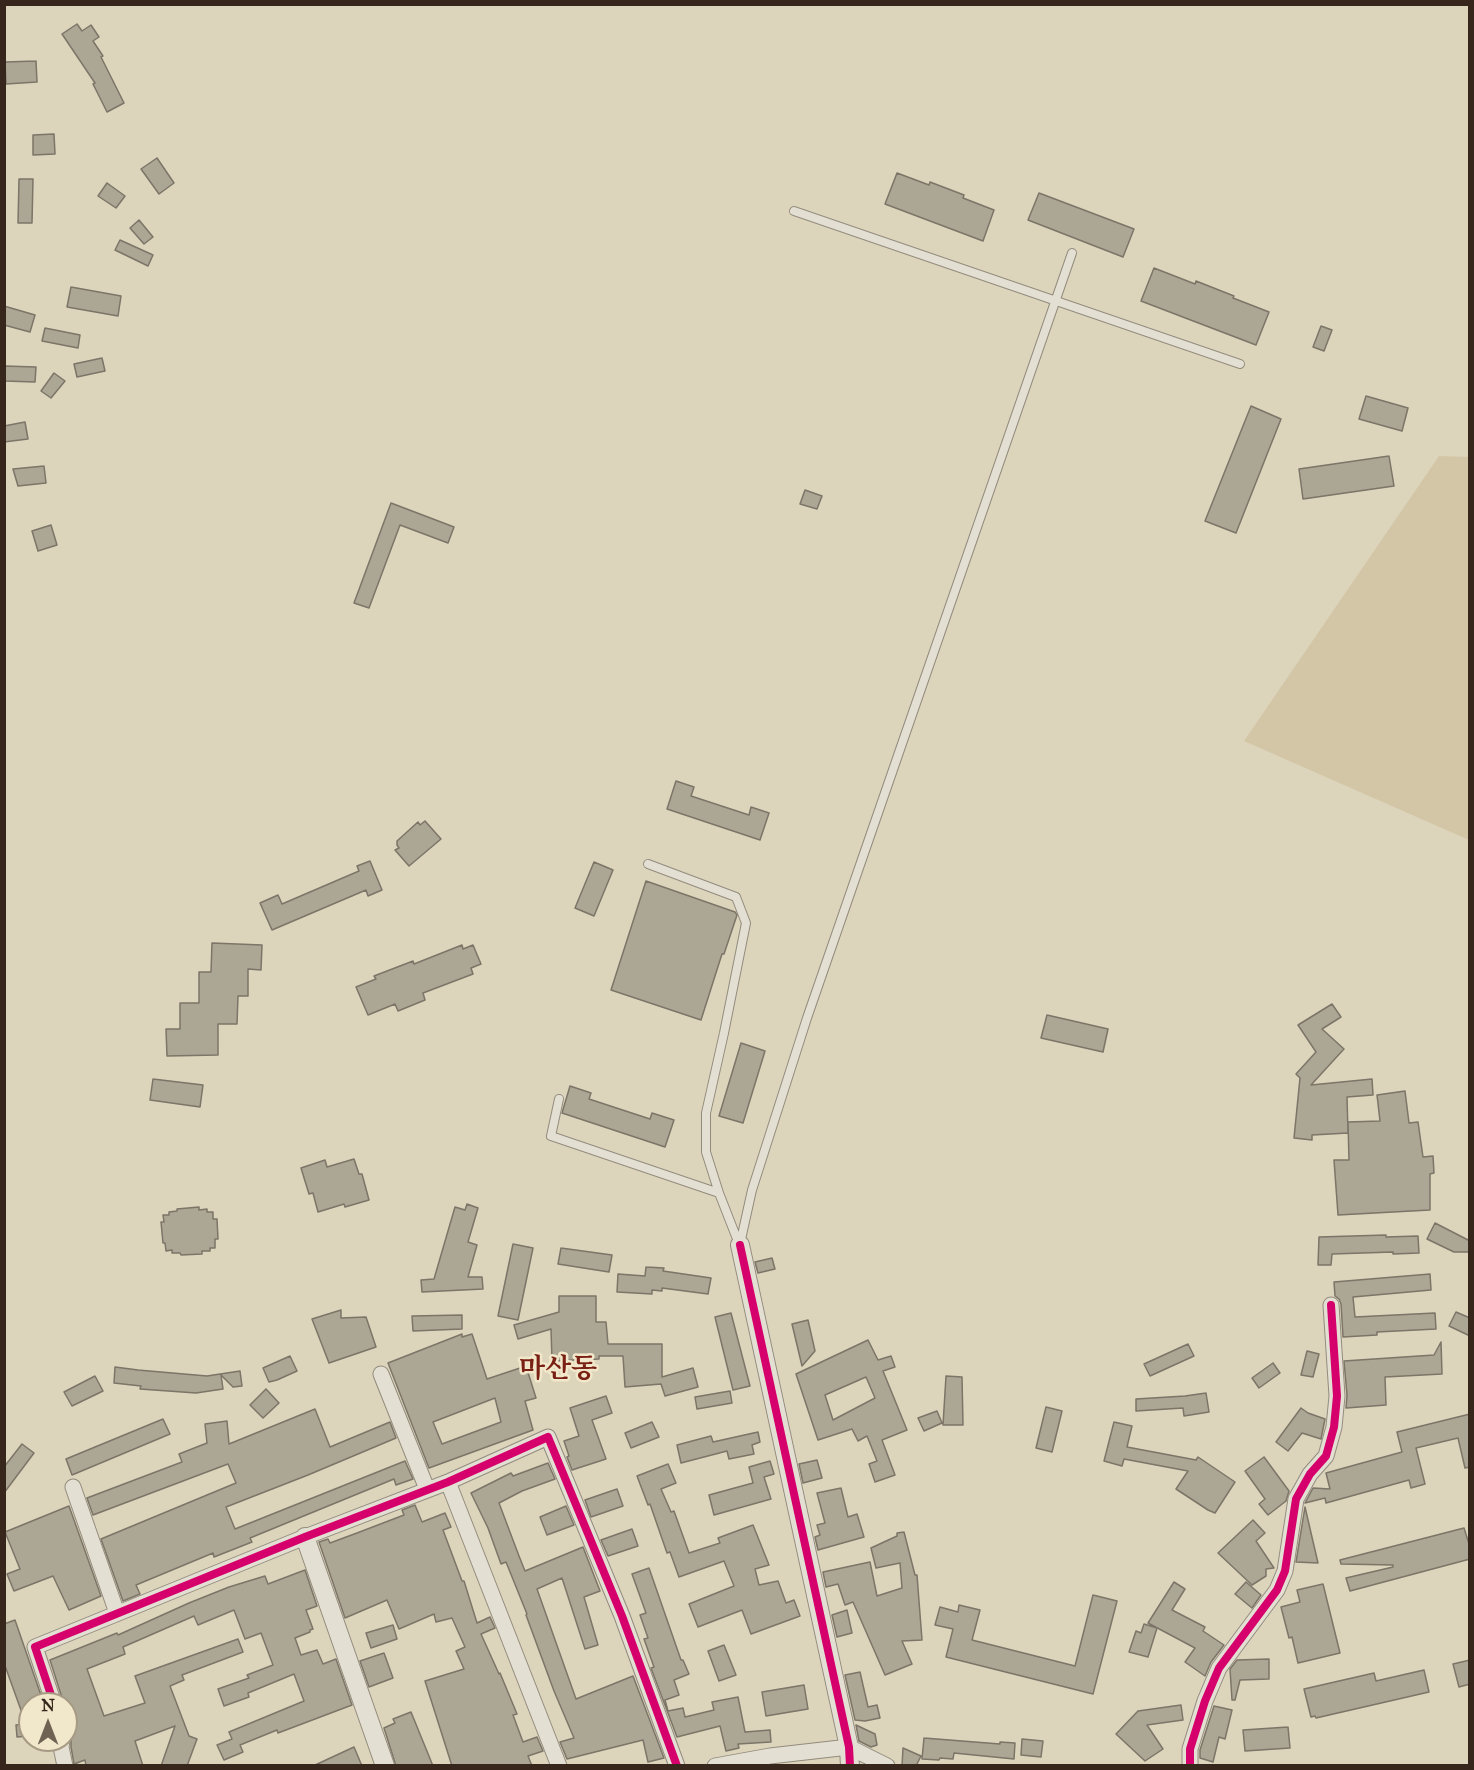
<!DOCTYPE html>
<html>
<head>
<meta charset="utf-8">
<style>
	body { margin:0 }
	#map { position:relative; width:1474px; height:1770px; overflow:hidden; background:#dcd4bb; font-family:"IM FELL Great Primer",serif }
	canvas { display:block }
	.frame { position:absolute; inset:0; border:6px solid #36261b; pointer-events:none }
	.north { position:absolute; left:18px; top:1692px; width:60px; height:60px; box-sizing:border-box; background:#f1e7ca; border:2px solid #a69a84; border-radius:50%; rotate:0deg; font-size:16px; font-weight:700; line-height:24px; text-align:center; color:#36261b }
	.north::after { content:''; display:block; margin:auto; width:21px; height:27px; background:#706353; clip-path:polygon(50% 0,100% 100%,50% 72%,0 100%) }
</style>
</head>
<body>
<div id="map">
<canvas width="1474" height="1770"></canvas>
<div class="frame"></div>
<div class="north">N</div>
</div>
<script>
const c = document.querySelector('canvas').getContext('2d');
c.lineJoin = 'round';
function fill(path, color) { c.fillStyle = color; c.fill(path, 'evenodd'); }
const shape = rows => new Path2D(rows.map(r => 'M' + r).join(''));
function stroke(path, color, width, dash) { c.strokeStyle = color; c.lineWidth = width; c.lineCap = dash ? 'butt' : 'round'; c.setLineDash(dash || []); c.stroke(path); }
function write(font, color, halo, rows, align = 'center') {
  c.font = font + ' "IM FELL Great Primer","Noto Serif KR",serif'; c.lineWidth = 5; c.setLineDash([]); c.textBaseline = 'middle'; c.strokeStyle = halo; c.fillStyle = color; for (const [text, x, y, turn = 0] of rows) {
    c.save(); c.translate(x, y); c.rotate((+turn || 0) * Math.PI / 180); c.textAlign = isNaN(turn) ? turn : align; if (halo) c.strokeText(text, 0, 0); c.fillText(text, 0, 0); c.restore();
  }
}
fill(shape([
	[1439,456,1469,457,1469,840,1244,741]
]), '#d3c6a6');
const building = shape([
	[77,24,82,31,91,25,99,37,93,41,103,56,101,57,124,103,107,112,93,84,95,83,62,34,77,24],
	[36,61,37,82,6,84,5,62,36,61],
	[54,134,55,154,33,155,33,135,54,134],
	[157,158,174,183,159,194,141,169,157,158],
	[897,173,929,185,930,182,964,195,963,198,994,210,983,241,885,204,897,173],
	[19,179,33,179,32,223,18,223,19,179],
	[107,183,125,196,116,208,98,196,107,183],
	[1039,193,1134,229,1123,257,1028,220,1039,193],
	[139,220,153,237,144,244,130,228,139,220],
	[120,240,153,255,148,266,115,250,120,240],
	[1154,268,1195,284,1196,281,1234,296,1233,298,1269,312,1256,345,1141,301,1154,268],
	[71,287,121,296,118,316,67,307,71,287],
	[4,306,35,315,30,332,4,325,4,306],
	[1321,326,1332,330,1324,351,1313,347,1321,326],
	[45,328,80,335,78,348,42,341,45,328],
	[102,358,105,371,77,377,74,364,102,358],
	[4,366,36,367,35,382,4,381,4,366],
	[54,373,65,381,51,398,41,391,54,373],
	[1366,396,1408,408,1402,431,1359,419,1366,396],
	[1251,406,1281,419,1236,533,1205,521,1251,406],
	[25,422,28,439,4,442,4,426,25,422],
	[1389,456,1394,486,1303,499,1299,469,1389,456],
	[44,466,46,483,18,486,13,469,44,466],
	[805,490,822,496,817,509,800,504,805,490],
	[391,503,454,527,448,543,400,525,369,608,354,603,391,503],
	[51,525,57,545,38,551,32,531,51,525],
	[676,781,694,787,691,796,749,815,751,807,769,813,760,840,667,809,676,781],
	[425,821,441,839,409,866,395,850,399,848,397,845,397,841,418,822,420,825,425,821],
	[370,861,382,890,368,896,366,890,272,930,260,903,278,895,282,904,359,871,357,866,370,861],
	[594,862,613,870,594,916,575,908,594,862],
	[646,881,735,912,737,915,724,954,722,954,701,1020,611,990,646,881],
	[212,943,262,945,261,970,248,969,248,996,238,996,237,1024,218,1024,218,1055,167,1056,166,1029,180,1029,180,1003,199,1003,199,972,211,972,212,943],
	[462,945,463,949,473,945,481,964,471,968,473,974,423,993,425,1000,398,1011,395,1004,368,1015,356,987,376,979,374,976,413,961,414,964,462,945],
	[1332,1004,1341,1017,1322,1029,1344,1049,1311,1085,1372,1079,1373,1095,1347,1097,1348,1133,1312,1135,1312,1140,1294,1138,1300,1078,1296,1074,1316,1052,1298,1025,1332,1004],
	[1047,1015,1108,1029,1103,1052,1041,1038,1047,1015],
	[741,1043,765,1051,743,1123,719,1116,741,1043],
	[153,1079,203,1085,200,1107,150,1100,153,1079],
	[570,1086,591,1093,589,1099,650,1119,652,1113,674,1120,665,1147,562,1113,570,1086],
	[1405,1091,1409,1123,1418,1122,1423,1157,1433,1156,1434,1173,1430,1174,1430,1210,1338,1215,1334,1160,1349,1160,1348,1122,1380,1121,1377,1095,1405,1091],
	[354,1159,359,1174,362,1174,369,1200,345,1207,344,1204,318,1212,313,1193,309,1194,301,1168,325,1160,327,1167,354,1159],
	[467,1204,478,1208,468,1242,477,1245,468,1277,482,1277,483,1289,422,1292,421,1280,434,1279,455,1207,465,1210,467,1204],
	[199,1207,199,1210,207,1209,207,1212,213,1212,213,1219,217,1219,218,1239,215,1239,215,1248,210,1248,210,1251,202,1251,202,1254,181,1255,180,1253,172,1253,172,1250,166,1251,165,1243,163,1243,161,1222,164,1222,163,1215,169,1215,169,1212,177,1211,177,1209,199,1207],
	[1435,1223,1470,1241,1470,1252,1454,1252,1427,1239,1435,1223],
	[1386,1235,1386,1237,1418,1236,1419,1253,1393,1254,1393,1252,1332,1254,1331,1265,1318,1265,1319,1237,1386,1235],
	[513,1244,533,1248,518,1320,498,1316,513,1244],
	[561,1248,612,1255,609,1272,558,1264,561,1248],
	[772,1258,775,1269,758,1273,755,1262,772,1258],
	[646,1267,664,1268,663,1271,711,1278,708,1294,662,1288,662,1291,652,1290,652,1294,617,1292,618,1274,645,1276,646,1267],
	[1430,1274,1431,1290,1353,1297,1355,1317,1435,1313,1436,1329,1377,1332,1377,1335,1343,1337,1341,1304,1339,1299,1335,1296,1334,1282,1430,1274],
	[559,1296,596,1296,596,1322,606,1322,608,1344,662,1344,662,1377,693,1368,698,1387,665,1396,661,1384,625,1387,623,1356,599,1356,599,1359,552,1361,551,1329,518,1339,514,1325,559,1312,559,1296],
	[341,1310,341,1318,366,1317,376,1347,329,1363,312,1319,341,1310],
	[1456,1312,1470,1318,1470,1336,1449,1326,1456,1312],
	[731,1313,750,1386,733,1390,715,1317,731,1313],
	[462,1315,462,1329,413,1331,412,1316,462,1315],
	[808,1320,815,1351,802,1366,792,1324,808,1320],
	[462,1334,462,1337,472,1334,487,1379,526,1366,536,1398,525,1401,533,1430,429,1468,388,1363,462,1334],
	[495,1398,501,1422,442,1444,433,1422,495,1398],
	[868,1340,878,1360,891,1356,895,1367,883,1371,907,1430,882,1440,895,1475,875,1482,869,1464,877,1461,867,1436,858,1441,852,1429,818,1440,796,1374,868,1340],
	[866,1377,875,1398,833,1420,825,1395,866,1377],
	[1441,1342,1442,1374,1385,1377,1386,1405,1346,1408,1347,1395,1344,1361,1434,1355,1441,1342],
	[1188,1344,1194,1356,1150,1376,1144,1364,1188,1344],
	[1307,1351,1319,1354,1313,1377,1301,1375,1307,1351],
	[290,1356,297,1371,277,1380,269,1382,263,1368,290,1356],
	[1273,1363,1280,1373,1259,1388,1252,1378,1273,1363],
	[115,1367,138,1370,207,1376,240,1371,242,1386,233,1387,221,1375,223,1389,196,1393,140,1389,141,1386,114,1383,115,1367],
	[95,1376,103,1391,72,1406,64,1392,95,1376],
	[946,1376,962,1377,963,1425,943,1425,946,1376],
	[266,1389,279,1403,263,1418,250,1405,266,1389],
	[730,1391,732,1403,697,1409,695,1397,730,1391],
	[1206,1393,1209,1412,1184,1416,1183,1408,1136,1411,1136,1399,1185,1396,1206,1393],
	[606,1396,612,1413,592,1420,606,1459,572,1470,567,1457,569,1456,564,1441,579,1436,570,1408,606,1396],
	[1046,1407,1062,1411,1052,1452,1036,1448,1046,1407],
	[1301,1408,1308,1413,1325,1419,1321,1439,1302,1433,1288,1451,1276,1442,1301,1408],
	[315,1409,330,1447,390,1422,396,1438,308,1475,226,1507,235,1529,405,1461,413,1479,396,1485,394,1479,250,1538,252,1542,214,1557,213,1553,136,1585,140,1594,123,1601,101,1539,236,1483,228,1464,93,1515,87,1498,182,1462,179,1454,207,1443,205,1424,227,1421,229,1444,315,1409],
	[937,1411,942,1423,924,1431,918,1418,937,1411],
	[1470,1414,1470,1467,1465,1468,1458,1438,1416,1448,1425,1484,1411,1488,1409,1480,1326,1503,1325,1498,1305,1503,1313,1488,1330,1489,1326,1473,1402,1452,1397,1432,1470,1414],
	[163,1419,170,1434,72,1475,66,1459,163,1419],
	[652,1422,659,1437,631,1448,625,1433,652,1422],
	[1114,1422,1132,1426,1127,1447,1196,1460,1198,1457,1235,1482,1215,1513,1208,1510,1176,1489,1188,1471,1124,1459,1122,1466,1104,1461,1114,1422],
	[758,1432,760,1442,752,1445,754,1454,729,1459,727,1451,681,1463,677,1445,711,1436,713,1442,758,1432],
	[22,1444,34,1453,4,1493,4,1467,22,1444],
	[1264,1457,1289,1491,1286,1501,1268,1515,1259,1504,1265,1499,1245,1471,1264,1457],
	[817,1460,822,1478,803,1483,799,1464,817,1460],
	[770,1461,774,1474,764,1477,771,1499,714,1515,709,1495,753,1483,749,1467,770,1461],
	[548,1463,555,1479,522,1491,499,1503,519,1556,525,1571,583,1547,600,1591,584,1597,598,1645,585,1649,562,1578,537,1589,576,1699,633,1676,664,1758,648,1762,643,1740,567,1759,560,1742,574,1738,554,1691,526,1615,527,1614,506,1562,501,1564,488,1528,471,1493,511,1473,513,1476,548,1463],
	[668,1464,676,1483,661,1489,671,1512,674,1511,689,1553,720,1543,718,1538,753,1525,769,1565,755,1569,759,1585,778,1581,786,1603,794,1600,800,1616,751,1634,742,1610,698,1627,689,1604,734,1586,724,1561,679,1577,670,1552,667,1553,650,1504,648,1505,637,1476,668,1464],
	[841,1488,848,1517,857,1514,864,1537,818,1550,815,1537,820,1535,817,1525,825,1523,817,1493,841,1488],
	[617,1489,623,1506,591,1517,585,1500,617,1489],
	[415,1505,422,1522,445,1513,451,1527,443,1530,462,1581,464,1581,477,1623,490,1617,495,1628,481,1634,499,1674,500,1673,517,1714,513,1715,523,1742,537,1737,543,1751,528,1756,532,1766,452,1766,425,1681,464,1669,456,1651,465,1647,452,1618,436,1622,434,1614,399,1629,387,1600,345,1618,319,1542,328,1539,330,1543,357,1533,404,1515,402,1510,415,1505],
	[69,1506,101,1596,69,1610,53,1576,14,1591,7,1574,20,1569,5,1532,69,1506],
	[566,1506,574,1525,547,1535,540,1517,566,1506],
	[1305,1507,1318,1563,1296,1562,1305,1507],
	[1253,1520,1265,1533,1256,1541,1274,1568,1266,1569,1266,1576,1252,1585,1218,1553,1253,1520],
	[1464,1528,1470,1547,1470,1559,1350,1591,1346,1578,1393,1567,1393,1565,1341,1564,1340,1560,1464,1528],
	[632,1529,638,1546,608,1556,601,1540,632,1529],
	[904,1532,915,1575,917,1575,922,1640,902,1641,912,1664,885,1675,853,1602,845,1605,838,1584,826,1587,823,1572,870,1562,877,1596,902,1588,900,1563,876,1568,871,1548,897,1536,897,1533,904,1532],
	[649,1568,681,1660,683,1660,689,1674,674,1680,679,1695,665,1700,668,1711,683,1708,685,1717,714,1710,712,1702,738,1697,745,1732,770,1730,771,1742,738,1744,739,1748,726,1751,720,1726,677,1737,651,1668,654,1667,644,1639,648,1638,640,1615,646,1613,632,1574,649,1568],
	[305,1570,317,1606,306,1610,313,1629,310,1630,310,1632,295,1638,301,1655,317,1650,323,1664,336,1659,352,1705,278,1733,277,1730,240,1745,243,1752,224,1760,217,1745,232,1739,229,1732,304,1701,294,1674,248,1693,249,1697,224,1706,218,1689,249,1678,247,1675,273,1665,261,1633,245,1639,234,1610,198,1625,194,1616,123,1647,125,1654,87,1669,104,1716,145,1703,135,1676,238,1639,243,1652,182,1675,184,1680,170,1686,189,1736,197,1739,187,1766,161,1766,175,1726,135,1741,143,1766,86,1766,85,1760,74,1764,71,1747,71,1737,66,1731,66,1704,64,1704,50,1660,117,1633,118,1635,189,1603,229,1587,265,1576,268,1584,305,1570],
	[1174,1582,1185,1589,1172,1610,1205,1627,1203,1631,1224,1645,1211,1662,1205,1676,1185,1662,1195,1648,1148,1623,1174,1582],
	[1246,1582,1261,1595,1252,1608,1235,1594,1246,1582],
	[1323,1584,1340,1653,1298,1663,1292,1637,1289,1638,1281,1607,1300,1602,1297,1590,1323,1584],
	[1093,1595,1117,1601,1093,1694,946,1657,953,1629,935,1625,940,1607,958,1612,959,1605,980,1610,972,1640,1075,1666,1093,1595],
	[847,1610,852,1633,837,1637,832,1615,847,1610],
	[15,1620,44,1704,30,1704,30,1736,17,1737,16,1725,26,1724,4,1663,4,1624,15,1620],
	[1144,1624,1157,1628,1148,1657,1129,1652,1136,1631,1141,1633,1144,1624],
	[393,1625,397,1639,371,1648,366,1633,393,1625],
	[724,1645,736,1675,719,1681,708,1651,724,1645],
	[384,1653,393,1678,369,1687,360,1661,384,1653],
	[1269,1659,1269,1679,1240,1680,1235,1700,1232,1700,1230,1669,1237,1660,1269,1659],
	[1470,1660,1470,1684,1459,1687,1453,1664,1470,1660],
	[1424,1670,1429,1692,1316,1718,1315,1716,1311,1717,1304,1689,1374,1673,1376,1681,1424,1670],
	[860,1672,868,1707,877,1705,880,1718,865,1721,855,1720,845,1675,860,1672],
	[804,1685,808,1709,766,1716,762,1692,804,1685],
	[1181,1705,1183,1720,1147,1725,1163,1749,1145,1761,1116,1734,1138,1711,1181,1705],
	[1214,1706,1232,1710,1225,1739,1219,1737,1213,1762,1200,1758,1200,1750,1214,1706],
	[411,1712,433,1766,396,1766,384,1728,395,1723,393,1719,411,1712],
	[856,1725,875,1734,877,1745,871,1747,859,1741,856,1725],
	[1288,1727,1290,1748,1245,1751,1243,1730,1288,1727],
	[924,1738,1000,1744,1000,1742,1015,1743,1014,1759,954,1753,953,1759,940,1758,939,1760,922,1759,924,1738],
	[1022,1739,1043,1741,1041,1757,1021,1755,1022,1739],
	[354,1747,362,1766,313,1766,354,1747],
	[903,1748,921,1756,916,1766,902,1766,903,1748]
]);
fill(building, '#aca695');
stroke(building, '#7c7568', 1.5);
const service = shape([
	[794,211,1240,364],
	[648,864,736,897,746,923,724,1033,706,1113,706,1152,719,1193],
	[559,1099,551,1136,719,1193,739,1244],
	[740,1244,752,1190,807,1018,1072,253]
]);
const minor = shape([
	[381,1374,427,1489],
	[448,1482,559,1766],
	[73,1487,117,1613],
	[54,1704,35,1647,305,1537,448,1482,548,1437,622,1616,677,1766],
	[62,1740,61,1747,65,1766],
	[715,1766,770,1756,849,1747,887,1766],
	[1190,1766,1190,1749,1205,1701,1219,1668,1277,1590,1285,1571,1296,1499,1310,1474,1326,1456,1334,1427,1337,1396,1331,1305]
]);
const tertiary = shape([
	[740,1245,849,1747,850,1766],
	[305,1537,385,1766]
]);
stroke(service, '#938c7d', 10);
stroke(minor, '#938c7d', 17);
stroke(tertiary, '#938c7d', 20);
stroke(service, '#e3dfd3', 8);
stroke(minor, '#e3dfd3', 15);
stroke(tertiary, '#e3dfd3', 18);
stroke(shape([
	[740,1245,849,1747,850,1766],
	[54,1704,35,1647,305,1537,448,1482,548,1437,622,1616,677,1766],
	[1190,1766,1190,1749,1205,1701,1219,1668,1277,1590,1285,1571,1296,1499,1310,1474,1326,1456,1334,1427,1337,1396,1331,1305]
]), '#d6006c', 8);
write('bold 27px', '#7a1f14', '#f1e7ca', [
	["마산동",558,1370]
]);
</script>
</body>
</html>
